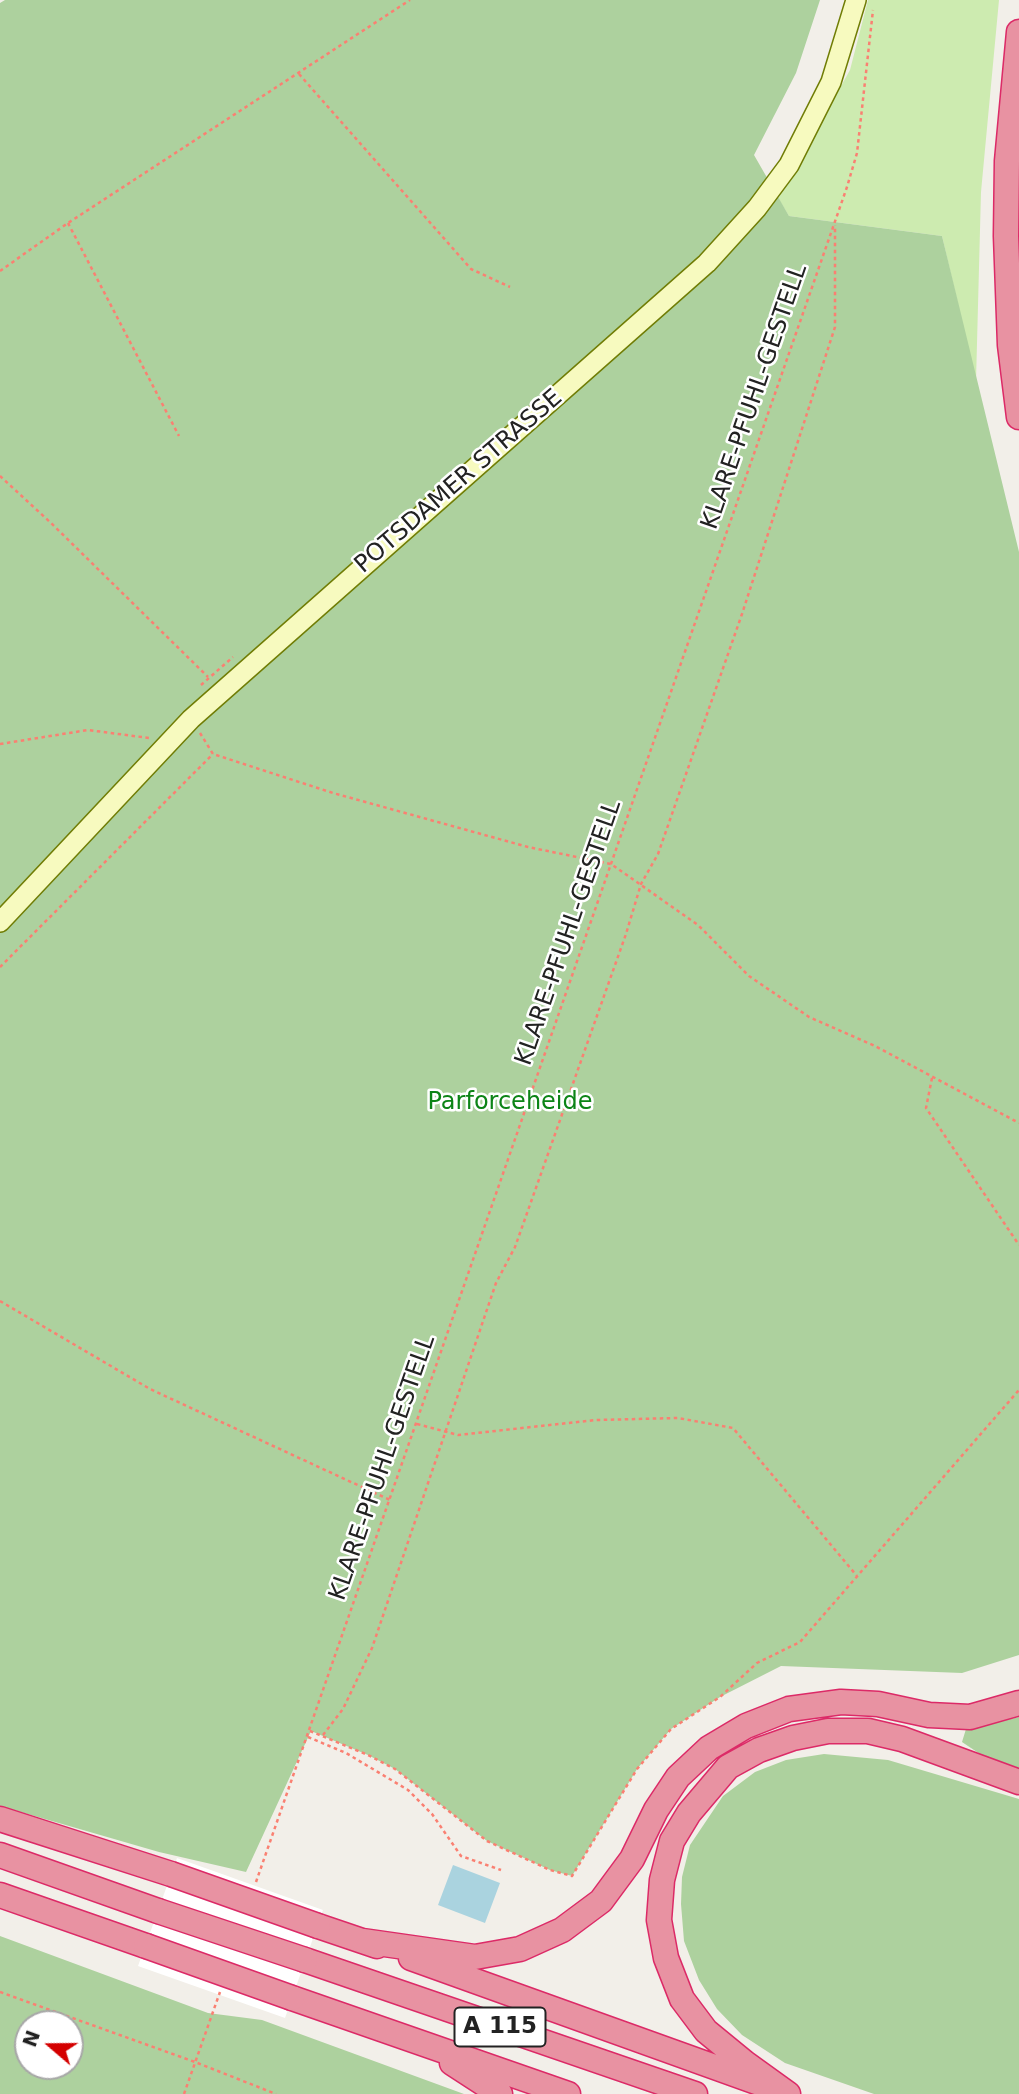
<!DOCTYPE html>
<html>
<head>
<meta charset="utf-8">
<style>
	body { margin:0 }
	#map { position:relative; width:1019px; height:2094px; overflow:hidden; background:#f2efe9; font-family:"DejaVu Sans",sans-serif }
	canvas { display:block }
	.north { position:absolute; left:14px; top:2010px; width:70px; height:70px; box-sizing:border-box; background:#fff; border:2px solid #a7a7a7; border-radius:50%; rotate:290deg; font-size:19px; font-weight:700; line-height:28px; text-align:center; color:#222 }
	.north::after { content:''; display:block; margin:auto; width:24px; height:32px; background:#d40000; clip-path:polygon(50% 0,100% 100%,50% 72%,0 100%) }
</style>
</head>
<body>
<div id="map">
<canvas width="1019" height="2094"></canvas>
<div class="north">N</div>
</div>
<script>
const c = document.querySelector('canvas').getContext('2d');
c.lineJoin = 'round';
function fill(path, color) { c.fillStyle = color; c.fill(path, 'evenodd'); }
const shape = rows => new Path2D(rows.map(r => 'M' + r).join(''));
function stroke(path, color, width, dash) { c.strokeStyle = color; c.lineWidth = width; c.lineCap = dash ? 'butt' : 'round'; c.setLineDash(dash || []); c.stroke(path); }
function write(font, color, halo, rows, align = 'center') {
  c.font = font + ' "DejaVu Sans",sans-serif'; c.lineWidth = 5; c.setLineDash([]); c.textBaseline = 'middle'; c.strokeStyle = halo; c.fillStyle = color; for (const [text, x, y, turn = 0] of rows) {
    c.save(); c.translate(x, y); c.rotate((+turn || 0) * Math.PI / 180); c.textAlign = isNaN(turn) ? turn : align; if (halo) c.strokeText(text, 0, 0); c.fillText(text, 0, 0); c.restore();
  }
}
fill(shape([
	[868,0,999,0,981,192,976,381,942,236,789,216,778,198,850,70]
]), '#cdebb0');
fill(shape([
	[5,0,820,0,796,73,754,155,789,216,942,236,1019,552,1019,1655,962,1673,781,1666,720,1697,671,1729,637,1769,572,1876,550,1870,487,1841,395,1769,368,1755,311,1731,246,1872,159,1852,0,1806,0,3],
	[1019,1717,1019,1768,980,1754,962,1742,966,1729],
	[824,1754,888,1760,1019,1799,1019,2094,874,2094,785,2063,742,2035,717,2009,699,1980,684,1941,681,1904,682,1877,690,1845,723,1796,755,1772,786,1760],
	[0,1936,208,2013,262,2020,464,2094,0,2094],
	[28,2024,70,2024,70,2066,28,2066]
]), '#add19e');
fill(shape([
	[453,1865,500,1883,485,1923,438,1905]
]), '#aad3df');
fill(shape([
	[177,1858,323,1910,285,2018,138,1966]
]), '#fff');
const secondary = shape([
	[0,922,191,719,707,263,757,208,789,165,831,82,856,0]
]);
const highway = shape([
	[1019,32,1007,161,1006,236,1010,345,1019,417],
	[0,1819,171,1874],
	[0,1855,158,1911],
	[0,1895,146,1946],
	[318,1926,377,1946],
	[363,1941,475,1957,520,1949,562,1930,601,1901,632,1859,656,1810,678,1777,709,1748,746,1726,789,1709,841,1702,878,1704,929,1715,970,1717,1019,1703],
	[411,1958,762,2084],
	[305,1960,695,2094],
	[292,1998,568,2094],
	[452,2063,500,2094],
	[788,2094,745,2063,706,2031,682,1999,666,1958,659,1920,662,1880,672,1841,689,1813,728,1767,759,1750,793,1738,828,1731,868,1731,902,1739,1019,1782]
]);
stroke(secondary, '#707d05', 22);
stroke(highway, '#dc2a67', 27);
stroke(shape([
	[299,74,471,269,510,287],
	[68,223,179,436],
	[0,271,68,223,410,0],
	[0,476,51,523,208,677],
	[201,685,233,657],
	[200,733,213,754,333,793,528,847,611,864,698,925,749,976,809,1017,875,1046,1019,1123],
	[0,744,88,730,149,738],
	[0,967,213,754],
	[932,1078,926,1108,1019,1245],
	[0,1301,150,1389,390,1500],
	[417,1424,458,1435,596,1420,678,1418,733,1428,857,1576],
	[310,1731,368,1755,395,1769,487,1841,550,1870,572,1876,637,1769,671,1729,720,1697,757,1663,800,1642,1019,1390],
	[323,1735,343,1709,372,1648,496,1283,515,1247,626,934,641,884,658,854,742,614,835,327,835,225],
	[308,1737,346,1753,408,1790,432,1814,461,1856,501,1870],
	[256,1882,847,187,857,153,873,10],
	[0,1992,195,2062,276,2094],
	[184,2094,220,1992]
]), '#fa8072', 2.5, [3.5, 3.5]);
stroke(secondary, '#f7fabf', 19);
stroke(highway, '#e892a2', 24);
const highwayBridge = shape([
	[171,1874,318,1926],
	[158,1911,305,1960],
	[146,1946,292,1998]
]);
stroke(highwayBridge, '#dc2a67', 27, []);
stroke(highwayBridge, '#e892a2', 24);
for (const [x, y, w] of [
	[500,2027,91]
]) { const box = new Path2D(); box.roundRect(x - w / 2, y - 19.5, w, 39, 5); c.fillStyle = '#fff'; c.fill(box); stroke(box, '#222', 2); }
write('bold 23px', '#222', null, [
	["A 115",500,2027]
]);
write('24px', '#222', '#fff', [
	["KLARE-PFUHL-GESTELL",755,397,-71],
	["POTSDAMER STRASSE",459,482,-41],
	["KLARE-PFUHL-GESTELL",569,933,-71],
	["KLARE-PFUHL-GESTELL",383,1468,-71]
]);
write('24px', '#0c8416', '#fff', [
	["Parforceheide",510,1103]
]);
</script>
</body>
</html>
